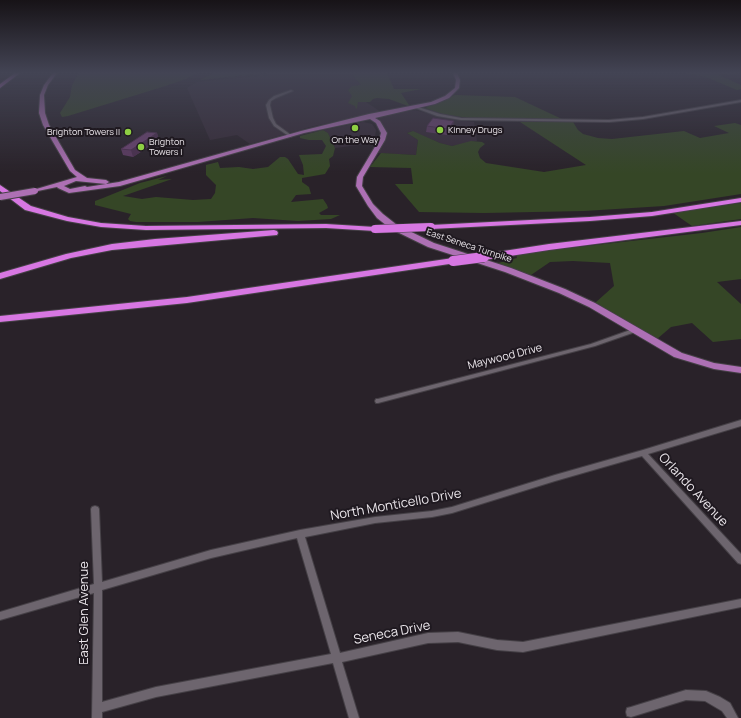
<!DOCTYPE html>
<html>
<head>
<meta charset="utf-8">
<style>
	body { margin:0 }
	canvas { display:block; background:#292229 }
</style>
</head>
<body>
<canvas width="741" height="718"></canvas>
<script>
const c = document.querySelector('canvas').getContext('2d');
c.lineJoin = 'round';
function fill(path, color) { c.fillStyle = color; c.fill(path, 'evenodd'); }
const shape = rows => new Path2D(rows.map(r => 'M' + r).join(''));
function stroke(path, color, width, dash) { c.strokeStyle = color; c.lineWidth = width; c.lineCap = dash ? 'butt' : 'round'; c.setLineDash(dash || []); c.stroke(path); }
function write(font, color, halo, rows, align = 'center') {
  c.font = font + ' Manrope,sans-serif'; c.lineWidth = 4; c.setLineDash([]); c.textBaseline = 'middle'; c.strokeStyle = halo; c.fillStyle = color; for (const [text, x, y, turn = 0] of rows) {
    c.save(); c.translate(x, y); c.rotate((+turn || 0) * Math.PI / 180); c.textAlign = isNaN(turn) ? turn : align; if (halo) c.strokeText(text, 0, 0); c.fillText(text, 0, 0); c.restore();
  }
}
fill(shape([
	[267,73,351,73,361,85,352,87,348,90,366,98,366,102,381,112,314,126,250,144,237,135,210,140,187,88,197,82,268,75],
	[415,110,444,118,474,122,477,141,452,146,440,143,412,131,407,133,418,140,416,155,377,153,386,139,385,130,378,117],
	[363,122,372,124,376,130,374,143,335,148,328,133,323,130]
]), '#362b37');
fill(shape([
	[79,73,198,73,186,79,159,88,68,116,62,117,60,113,70,97,72,85],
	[213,73,265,73,200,80],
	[351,73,387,73,394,89,421,89,401,93,409,105,408,106,389,99,377,98,373,99,370,102,358,102,357,108,356,109,355,106,348,103,352,96,348,90,352,86,361,85],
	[686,73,741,73,719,75,741,85,741,89,737,90,706,77],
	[455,95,515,97,564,120,468,118,443,114,425,108],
	[520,122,573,122,578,130,583,134,598,138,612,139,684,131,700,138,729,133,714,126,735,123,741,125,741,194,664,206,584,211,484,213,419,212,395,184,413,184,411,168,370,167,381,153,416,155,418,140,407,133,413,131,440,143,452,146,471,141,482,142,485,144,480,148,478,152,480,158,486,163,544,172,586,165],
	[323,130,328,133,335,148,333,156,329,159,330,166,325,174,302,178,302,182,309,187,311,194,296,195,291,202,323,199,327,205,328,208,319,213,321,215,340,215,331,219,298,221,253,218,198,222,136,222,130,221,128,219,131,214,95,205,95,201,103,198,140,183,167,176,158,180,172,179,123,196,142,199,156,197,193,200,211,199,215,193,216,185,206,175,206,165,218,162,220,168,239,167,253,169,268,167,280,157,285,157,288,159,298,174,304,175,303,165,299,155,322,154,326,146,322,140,309,140,300,138,300,136],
	[741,203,741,219,692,226,672,212],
	[741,227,741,279,717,282,741,304,741,339,713,342,692,323,671,327,657,339,595,303,614,286,610,263,573,261,550,262,531,275,494,264,517,258,516,254,702,233]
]), '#354626');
const minor = shape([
	[291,90,293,91,276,98,271,101,270,105,273,118,276,124,291,135,291,137,290,137,274,126,269,118,266,105,269,100,274,96,291,90],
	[636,328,638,329,639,330,638,331,595,346,378,403,376,403,375,401,376,399,378,399,591,344,636,328],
	[741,420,741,426,648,454,741,554,741,564,738,563,642,456,555,481,452,513,432,517,375,523,305,537,340,653,428,633,458,632,497,640,523,642,741,599,741,607,523,652,497,650,458,642,428,643,342,662,359,718,349,718,333,663,156,697,102,712,102,718,92,718,94,593,0,620,0,612,94,584,91,509,92,507,95,506,98,507,99,509,102,582,211,550,300,530,375,517,432,511,452,507,555,475,643,450,741,420],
	[297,538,331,654,156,687,102,702,102,590,211,558,297,538],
	[686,690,706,691,720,697,730,703,738,718,727,718,722,711,705,701,686,700,631,717,627,716,626,712,627,708,631,707,686,690]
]);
const tertiary = shape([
	[741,100,741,102,643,119,609,122,461,120,437,116,413,107,415,106,440,114,461,118,609,120,643,117,741,100]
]);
const primary = shape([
	[53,73,57,73,48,85,44,95,45,113,49,125,75,170,87,178,106,180,109,182,106,184,76,181,64,186,70,189,85,186,87,187,119,182,301,131,369,114,431,102,445,96,455,88,456,80,453,73,457,73,460,80,459,88,449,98,435,104,375,118,380,121,387,133,385,140,363,177,362,186,373,204,383,214,397,225,434,243,511,268,565,289,595,303,682,353,714,363,741,367,741,373,714,369,674,357,589,307,559,293,505,272,428,247,391,229,377,218,368,206,356,186,357,177,379,140,381,133,376,123,370,119,304,133,120,186,69,193,58,188,57,187,33,192,33,190,77,177,70,171,43,125,39,113,40,95,44,85,53,73]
]);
const motorway = shape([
	[15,73,20,73,0,88,0,84,15,73],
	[0,185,31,206,68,217,101,223,146,226,326,224,375,227,379,229,375,231,326,228,146,230,101,227,67,221,25,210,0,191,0,185],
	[741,198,741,202,652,216,590,221,431,229,427,227,431,225,590,217,652,212,741,198],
	[741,221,741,225,549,250,484,260,480,257,484,254,549,244,741,221],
	[274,230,277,231,278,233,277,235,112,250,71,258,0,279,0,273,66,254,112,244,155,239,274,230],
	[453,258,456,259,457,261,456,263,187,303,0,322,0,316,187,297,453,258]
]);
stroke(minor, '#454046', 2);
stroke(tertiary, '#454046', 2);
stroke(primary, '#454046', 2);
stroke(motorway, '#454046', 2);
fill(minor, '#6d656e');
fill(tertiary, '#6d656e');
fill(primary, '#ad70b4');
fill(motorway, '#d777e2');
const primaryBridge = shape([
	[0,197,35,191]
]);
const motorwayBridgeFar1 = shape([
	[375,229,431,227]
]);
const motorwayBridge = shape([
	[453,261,484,257]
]);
stroke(primaryBridge, '#454046', 8, []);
stroke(motorwayBridgeFar1, '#454046', 9, []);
stroke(motorwayBridge, '#454046', 11, []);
stroke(primaryBridge, '#ad70b4', 6);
stroke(motorwayBridgeFar1, '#d777e2', 8);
stroke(motorwayBridge, '#d777e2', 10);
fill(shape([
	[427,126,453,127,447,135,426,132],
	[157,133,159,140,133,157,123,155,121,149]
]), '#5d3a61');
fill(shape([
	[454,121,453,127,447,135,448,129],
	[157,133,159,140,133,157,131,150]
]), '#4c2f4f');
const building = shape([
	[433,118,454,121,448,129,427,126,433,118],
	[147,132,157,133,131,150,121,149,147,132]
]);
fill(building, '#6c4371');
stroke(building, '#4c2f4f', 1);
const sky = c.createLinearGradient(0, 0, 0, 173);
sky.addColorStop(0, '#171317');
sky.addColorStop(0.42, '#434454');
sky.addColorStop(1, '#43445400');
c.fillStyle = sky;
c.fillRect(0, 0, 741, 173);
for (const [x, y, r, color] of [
	[355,128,4,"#8ece43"],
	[440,130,4,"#8ece43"],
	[128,132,4,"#8ece43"],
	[141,147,4,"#8ece43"]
]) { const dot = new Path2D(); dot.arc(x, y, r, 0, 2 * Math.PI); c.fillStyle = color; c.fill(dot); stroke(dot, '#1f1920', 1.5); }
write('9px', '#ebe6eb', '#1f1920', [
	["Kinney Drugs",448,130],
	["Brighton Towers II",120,132,"right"],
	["On the Way",355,140,"center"],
	["Brighton",149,142],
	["Towers I",149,152]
], 'left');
write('9px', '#ebe6eb', '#1f1920', [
	["East Seneca Turnpike",469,246,18]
]);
write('11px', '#ebe6eb', '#1f1920', [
	["Maywood Drive",505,357,-14]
]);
write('13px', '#ebe6eb', '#1f1920', [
	["Orlando Avenue",693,490,47],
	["North Monticello Drive",396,505,-10],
	["East Glen Avenue",84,613,-90],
	["Seneca Drive",392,633,-11]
]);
</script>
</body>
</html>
